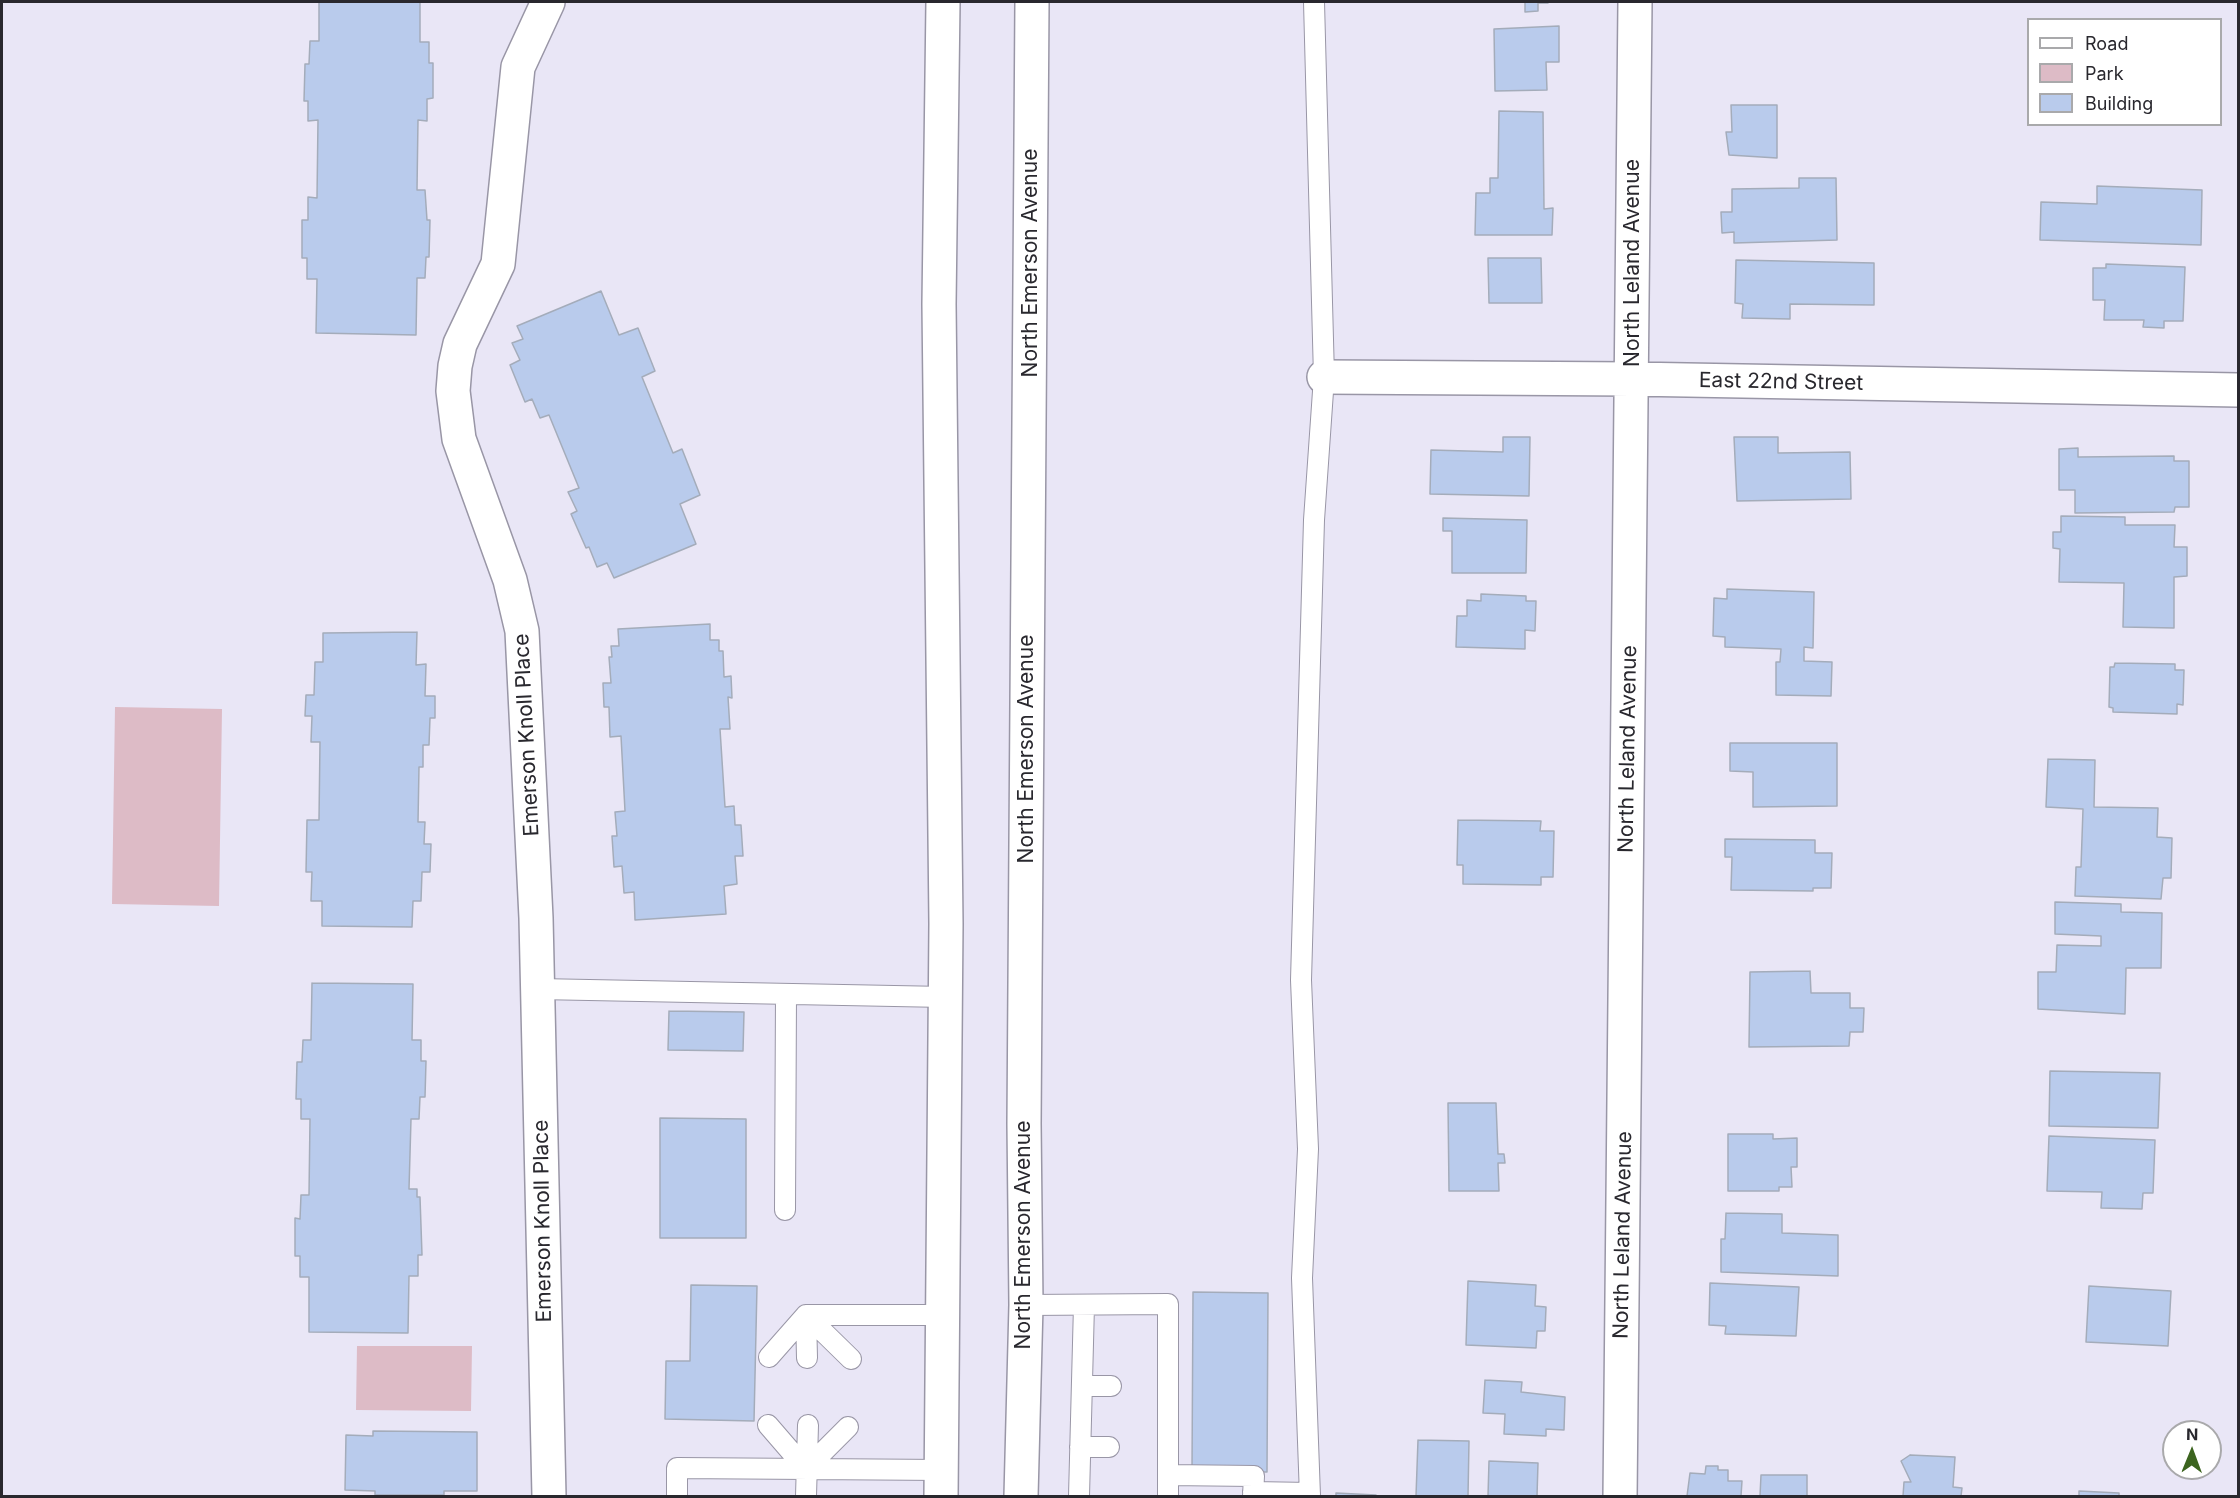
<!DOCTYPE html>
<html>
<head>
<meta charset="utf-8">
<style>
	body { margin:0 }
	#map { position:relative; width:2240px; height:1498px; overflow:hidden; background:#e9e6f6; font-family:Inter,sans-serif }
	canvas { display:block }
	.frame { position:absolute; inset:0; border:3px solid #29282e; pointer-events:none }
	.legend { position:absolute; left:2027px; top:18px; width:195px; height:108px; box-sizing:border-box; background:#fff; border:2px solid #a9a9ab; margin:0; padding:8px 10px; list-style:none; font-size:18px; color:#29282e }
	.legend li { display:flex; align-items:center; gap:12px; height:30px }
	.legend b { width:30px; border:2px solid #a9a9ab }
	.north { position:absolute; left:2162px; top:1420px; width:60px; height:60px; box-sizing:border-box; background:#fff; border:2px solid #a9a9ab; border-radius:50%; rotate:1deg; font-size:16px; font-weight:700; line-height:24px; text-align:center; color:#29282e }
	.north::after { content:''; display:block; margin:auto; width:21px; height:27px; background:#3c641f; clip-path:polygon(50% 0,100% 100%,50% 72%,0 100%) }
</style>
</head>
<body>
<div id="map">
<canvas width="2240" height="1498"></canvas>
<div class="frame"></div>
<ul class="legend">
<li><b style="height:8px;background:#fff"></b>Road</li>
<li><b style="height:16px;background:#ddbbc6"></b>Park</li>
<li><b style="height:16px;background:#b9cbec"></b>Building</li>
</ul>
<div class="north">N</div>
</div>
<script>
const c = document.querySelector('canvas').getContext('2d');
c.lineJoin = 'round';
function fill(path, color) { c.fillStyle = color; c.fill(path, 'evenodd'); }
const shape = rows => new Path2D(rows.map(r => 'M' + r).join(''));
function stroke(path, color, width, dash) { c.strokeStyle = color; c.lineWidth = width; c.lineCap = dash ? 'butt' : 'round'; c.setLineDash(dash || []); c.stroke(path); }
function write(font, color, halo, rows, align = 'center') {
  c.font = font + ' Inter,sans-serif'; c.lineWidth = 4.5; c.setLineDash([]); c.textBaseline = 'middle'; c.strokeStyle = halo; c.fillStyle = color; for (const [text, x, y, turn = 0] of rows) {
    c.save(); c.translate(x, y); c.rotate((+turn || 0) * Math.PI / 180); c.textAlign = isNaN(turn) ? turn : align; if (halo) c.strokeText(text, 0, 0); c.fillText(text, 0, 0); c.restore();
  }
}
fill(shape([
	[115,707,222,709,219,906,112,904],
	[357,1346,472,1346,471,1411,356,1410]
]), '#ddbbc6');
const building = shape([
	[319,2,420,2,420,42,429,42,429,63,433,63,433,98,427,99,427,121,418,120,417,190,425,190,427,220,430,220,429,257,426,257,425,278,417,278,416,335,316,333,317,279,307,279,307,258,302,258,302,220,308,220,308,197,317,198,318,120,308,121,308,101,304,101,305,64,309,64,310,41,319,41,319,2],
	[1525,2,1548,2,1548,3,1538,3,1538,11,1525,12,1525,2],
	[1559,26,1559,62,1546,62,1547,90,1495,91,1494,29,1559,26],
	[1731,105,1777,105,1777,158,1729,155,1726,132,1732,132,1731,105],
	[1499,111,1543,112,1544,209,1553,208,1552,235,1475,235,1476,193,1490,193,1490,178,1498,178,1499,111],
	[1799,178,1836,178,1837,240,1734,243,1734,232,1722,233,1721,212,1732,212,1732,189,1799,188,1799,178],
	[2097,186,2202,190,2201,245,2040,240,2041,202,2097,204,2097,186],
	[1488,258,1541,258,1542,303,1489,303,1488,258],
	[1736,260,1874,263,1874,305,1790,304,1790,319,1742,318,1743,304,1735,303,1736,260],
	[2106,264,2185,267,2183,321,2164,321,2164,328,2143,327,2144,320,2104,320,2105,300,2093,300,2093,268,2106,268,2106,264],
	[601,291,619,335,638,328,655,371,642,377,673,453,682,449,700,495,680,504,696,544,614,578,607,563,597,567,589,547,586,548,571,514,577,511,568,492,579,488,549,415,540,418,532,399,525,402,510,365,520,360,512,343,523,339,517,326,601,291],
	[1503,437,1530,437,1529,496,1430,494,1431,450,1503,452,1503,437],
	[1734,437,1778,437,1778,453,1850,452,1851,499,1737,501,1734,437],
	[2078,448,2078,457,2174,456,2174,461,2189,461,2189,507,2175,507,2174,512,2075,513,2075,490,2059,490,2059,449,2078,448],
	[2061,516,2125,517,2125,525,2175,525,2174,547,2187,547,2187,576,2174,577,2174,628,2123,627,2124,583,2059,582,2060,549,2053,548,2053,532,2061,532,2061,516],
	[1443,518,1527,520,1526,573,1452,573,1452,531,1443,531,1443,518],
	[1727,589,1814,592,1813,648,1804,647,1804,661,1832,662,1831,696,1776,695,1776,662,1780,662,1781,649,1725,647,1725,637,1713,636,1714,598,1727,599,1727,589],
	[1481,594,1526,596,1526,601,1536,601,1535,631,1525,630,1525,649,1456,647,1457,616,1467,616,1467,600,1481,601,1481,594],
	[710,624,710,640,719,640,719,651,723,651,724,677,731,676,732,698,728,697,730,729,720,729,725,807,734,806,735,825,741,825,743,856,735,856,737,884,724,886,726,914,635,920,634,892,624,893,622,866,614,867,612,836,617,836,615,812,625,811,621,736,610,737,609,707,604,707,603,683,611,683,609,657,612,657,611,646,619,646,618,629,710,624],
	[417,632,416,665,426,664,425,696,435,696,435,718,430,718,429,745,423,745,423,767,419,767,418,822,425,822,424,844,431,844,430,872,422,872,421,901,413,901,412,927,322,926,322,901,311,901,312,872,306,872,307,820,319,820,320,742,311,742,312,716,305,716,306,695,314,695,315,662,323,662,323,633,417,632],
	[2115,663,2175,664,2175,670,2184,670,2183,705,2177,704,2177,714,2113,712,2113,708,2109,707,2110,667,2114,667,2115,663],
	[1730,743,1837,743,1837,806,1753,807,1753,772,1730,771,1730,743],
	[2048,759,2095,760,2094,807,2158,808,2157,837,2172,838,2171,878,2163,878,2161,899,2075,896,2076,867,2081,867,2083,809,2046,807,2048,759],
	[1458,820,1541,821,1540,831,1554,831,1553,877,1541,877,1541,885,1463,884,1463,865,1457,865,1458,820],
	[1725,839,1815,840,1815,853,1832,853,1831,888,1813,888,1813,891,1731,890,1732,857,1725,857,1725,839],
	[2055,902,2121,904,2121,912,2162,913,2161,968,2126,968,2125,1014,2038,1009,2038,972,2056,972,2057,945,2101,946,2101,936,2055,934,2055,902],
	[1810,971,1811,993,1850,993,1850,1008,1864,1008,1863,1032,1850,1032,1849,1046,1749,1047,1750,972,1810,971],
	[312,983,413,984,412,1040,421,1040,421,1061,426,1061,425,1097,420,1097,419,1119,411,1119,409,1189,417,1189,417,1197,420,1197,422,1255,418,1255,418,1276,409,1276,408,1333,309,1332,309,1277,300,1277,300,1256,295,1256,295,1218,300,1219,301,1195,309,1195,310,1119,301,1119,301,1099,296,1099,297,1062,302,1062,303,1040,311,1040,312,983],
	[669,1011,744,1012,743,1051,668,1050,669,1011],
	[2050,1071,2160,1073,2158,1128,2049,1126,2050,1071],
	[1448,1103,1496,1103,1498,1154,1504,1154,1505,1163,1498,1163,1499,1191,1449,1191,1448,1103],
	[660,1118,746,1119,746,1238,660,1238,660,1118],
	[1728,1134,1773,1134,1773,1139,1797,1138,1797,1167,1791,1167,1792,1187,1779,1187,1779,1191,1728,1191,1728,1134],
	[2049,1136,2155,1140,2153,1193,2143,1193,2142,1209,2101,1208,2102,1192,2047,1191,2049,1136],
	[1726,1213,1782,1214,1782,1233,1838,1235,1838,1276,1721,1272,1721,1239,1725,1239,1726,1213],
	[1468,1281,1536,1285,1535,1306,1546,1307,1545,1331,1537,1331,1536,1348,1466,1345,1468,1281],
	[1710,1283,1799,1287,1796,1336,1725,1334,1726,1326,1709,1325,1710,1283],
	[691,1285,757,1286,754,1421,665,1419,666,1361,690,1361,691,1285],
	[2089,1286,2171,1291,2168,1346,2086,1342,2089,1286],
	[1193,1292,1268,1293,1267,1472,1192,1471,1193,1292],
	[1485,1380,1522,1382,1521,1392,1565,1397,1564,1430,1546,1429,1546,1436,1504,1434,1505,1414,1483,1413,1485,1380],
	[373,1431,477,1432,477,1491,444,1491,444,1495,375,1495,375,1491,345,1490,346,1435,373,1436,373,1431],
	[1418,1440,1469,1441,1468,1496,1416,1496,1418,1440],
	[1910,1455,1955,1457,1953,1487,1962,1488,1961,1496,1903,1496,1904,1482,1911,1482,1901,1461,1910,1455],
	[1489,1461,1538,1463,1537,1496,1488,1496,1489,1461],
	[1706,1466,1718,1466,1718,1470,1728,1470,1728,1481,1742,1481,1741,1496,1687,1496,1690,1473,1705,1474,1706,1466],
	[1761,1475,1807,1475,1807,1496,1760,1496,1761,1475],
	[2079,1491,2119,1493,2119,1496,2079,1496,2079,1491],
	[1336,1493,1376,1495,1376,1496,1336,1496,1336,1493]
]);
fill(building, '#b9cbec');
stroke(building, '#a4acba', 1.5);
const service = shape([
	[538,989,945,997],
	[785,1210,786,994],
	[1026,1305,1168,1304,1168,1496],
	[806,1315,851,1359],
	[806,1315,807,1358],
	[769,1357,806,1315,943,1315],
	[1082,1386,1111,1386],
	[768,1425,806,1469,848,1427],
	[1080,1447,1109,1447],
	[1168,1475,1254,1476,1253,1496],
	[1253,1492,1310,1493],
	[677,1496,677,1468,942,1470],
	[806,1496,808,1425],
	[1079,1496,1084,1305],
	[1310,1496,1302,1278,1308,1149,1301,980,1314,520,1324,377,1314,2]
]);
const minor = shape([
	[548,2,518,67,498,264,460,344,455,366,453,391,459,439,510,580,522,631,536,918,549,1496],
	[1324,377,1632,379,2238,390],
	[1620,1496,1635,2]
]);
const primary = shape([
	[941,1496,946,924,939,304,943,2],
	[1021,1496,1026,1305,1024,1123,1032,2]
]);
stroke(service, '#9996a6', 22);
stroke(minor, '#9996a6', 36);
stroke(primary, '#9996a6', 36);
stroke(service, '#fff', 20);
stroke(minor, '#fff', 33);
stroke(primary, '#fff', 33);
write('21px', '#29282e', '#fff', [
	["North Emerson Avenue",1031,263,-90],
	["North Leland Avenue",1633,263,-90],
	["East 22nd Street",1781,382,1],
	["Emerson Knoll Place",527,735,-93],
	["North Emerson Avenue",1027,749,-90],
	["North Leland Avenue",1628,749,-89],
	["Emerson Knoll Place",543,1221,-91],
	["North Emerson Avenue",1024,1235,-90],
	["North Leland Avenue",1623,1235,-89]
]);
</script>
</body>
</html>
